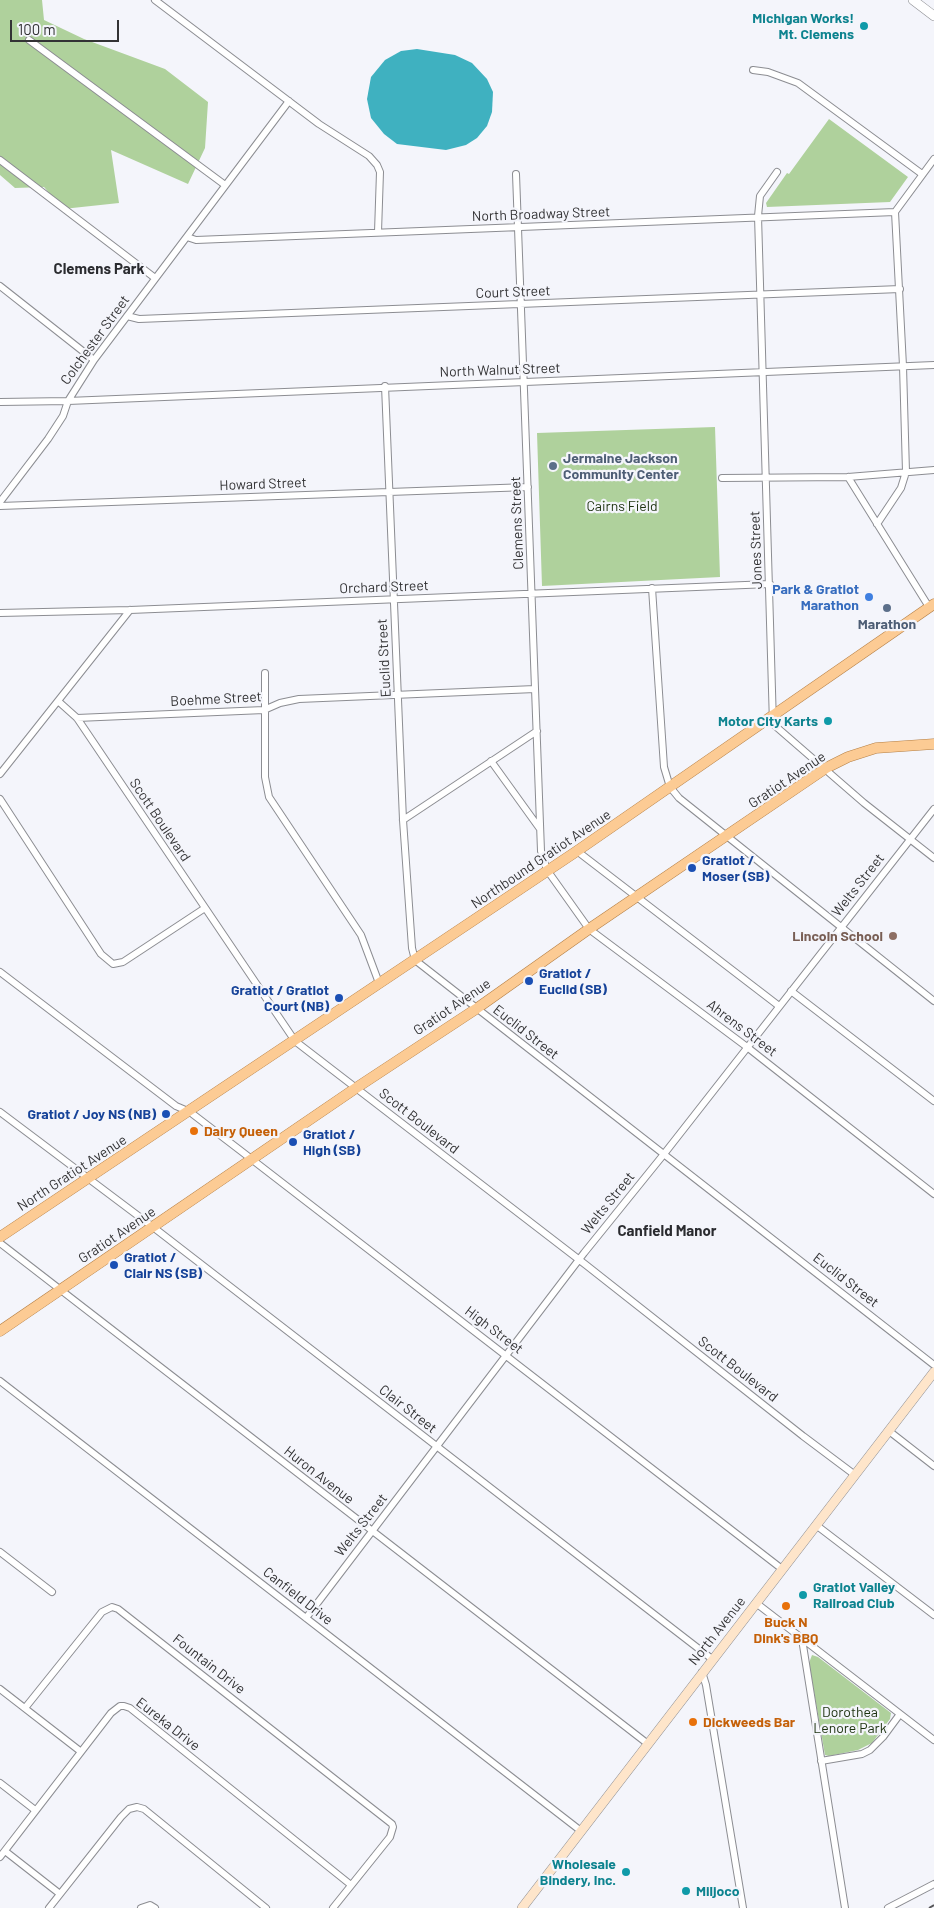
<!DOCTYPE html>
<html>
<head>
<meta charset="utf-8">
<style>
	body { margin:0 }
	#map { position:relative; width:934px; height:1908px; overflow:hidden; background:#f4f5fb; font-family:Barlow,sans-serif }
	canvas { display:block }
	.scale { position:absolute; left:10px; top:20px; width:109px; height:22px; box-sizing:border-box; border:2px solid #333335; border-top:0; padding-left:6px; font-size:15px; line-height:18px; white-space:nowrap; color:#333335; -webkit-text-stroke:4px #f4f5fb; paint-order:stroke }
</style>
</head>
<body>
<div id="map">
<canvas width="934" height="1908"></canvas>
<div class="scale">100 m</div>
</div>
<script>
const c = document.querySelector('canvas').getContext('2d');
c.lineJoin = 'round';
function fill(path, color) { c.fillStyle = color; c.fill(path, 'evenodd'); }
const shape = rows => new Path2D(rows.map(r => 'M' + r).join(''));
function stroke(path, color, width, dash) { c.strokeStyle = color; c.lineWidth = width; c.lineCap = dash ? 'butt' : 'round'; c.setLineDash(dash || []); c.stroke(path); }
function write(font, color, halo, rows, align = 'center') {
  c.font = font + ' Barlow,sans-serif'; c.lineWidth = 4.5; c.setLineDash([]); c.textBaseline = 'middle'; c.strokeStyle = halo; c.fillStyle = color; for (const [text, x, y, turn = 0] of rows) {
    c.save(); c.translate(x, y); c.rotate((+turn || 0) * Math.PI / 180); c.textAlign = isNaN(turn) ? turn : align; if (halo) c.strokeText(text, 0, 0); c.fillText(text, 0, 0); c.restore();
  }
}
fill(shape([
	[0,0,42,0,44,20,84,39,165,69,208,102,205,148,188,184,111,150,119,203,63,209,44,187,15,188,0,175],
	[829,119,908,177,890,202,767,207,766,203,787,173,789,174],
	[715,427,720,577,542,586,537,433],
	[812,1655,818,1657,891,1713,890,1719,872,1743,858,1750,829,1756,825,1755,809,1663]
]), '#afd19c');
fill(shape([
	[417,49,455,55,472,63,487,79,493,92,492,112,487,126,477,138,466,145,446,150,397,144,384,134,371,118,367,99,371,77,385,60,401,51]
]), '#3fb1c0');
const minor = shape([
	[155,0,319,124,369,156,377,165,380,172,378,232],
	[29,40,225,185],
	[753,70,768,72,798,83,922,174],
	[0,160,155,278],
	[777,172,760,196,758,216,773,724,864,803,934,858],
	[516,174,541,851,547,870,589,929,747,1047,934,1194],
	[187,237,196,240,895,212],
	[0,286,94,360],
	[127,316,139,319,900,289],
	[385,386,403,820,412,948,415,960,934,1365],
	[0,402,68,401,934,365],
	[848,477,929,607],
	[722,478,848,477,934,470],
	[0,502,48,439,63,416,68,401,94,360,289,101],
	[0,506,528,487],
	[877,524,901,488,906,472,903,366,895,212,934,159],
	[652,588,664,767,670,787,679,798,934,1001],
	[0,613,130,610,770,584],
	[265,673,265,777,269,797,361,935,379,983],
	[58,701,77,718,295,1041,586,1265,803,1436,855,1475],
	[77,718,264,710,280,703,299,699,535,689],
	[491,761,540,829],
	[0,774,130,610],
	[0,799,101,954,113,964,123,962,205,908],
	[403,820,537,731],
	[577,851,779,1006],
	[0,972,176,1106,190,1112,241,1151,782,1569],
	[791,991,934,1101],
	[0,1112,153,1227,712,1659],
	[0,1243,648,1744],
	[0,1381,581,1831],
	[889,1431,934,1466],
	[816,1525,934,1615],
	[0,1552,52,1592],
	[756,1603,934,1740],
	[306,1618,584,1253,664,1154,934,809],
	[802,1639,845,1908],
	[702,1672,706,1685,743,1908],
	[0,1689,80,1751],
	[25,1708,102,1612,112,1607,118,1609,392,1824,393,1827,390,1837,333,1908],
	[821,1761,862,1754,870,1750,883,1737,900,1714],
	[0,1783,35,1810],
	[5,1851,60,1894],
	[0,1857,111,1713,120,1706,124,1706,130,1708,351,1885],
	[49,1908,121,1817,129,1809,137,1807,144,1809,266,1908],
	[141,1908,150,1905,155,1908],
	[888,1908,934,1884]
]);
const tertiary = shape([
	[913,0,934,16]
]);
const secondary = shape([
	[522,1908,934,1372]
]);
const primary = shape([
	[0,1237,577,851,934,604],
	[0,1331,356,1088,476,1009,589,929,826,768,848,757,876,748,934,744]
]);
stroke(minor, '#8c8d92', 8);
stroke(tertiary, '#8c8d92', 10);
stroke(secondary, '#8c8d92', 10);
stroke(primary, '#b47f45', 11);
stroke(minor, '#fff', 6);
stroke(tertiary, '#fff', 9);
stroke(secondary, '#fee5ca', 9);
stroke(primary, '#fccb94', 10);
stroke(shape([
	[929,1908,934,1905]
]), '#57575a', 2, [8, 4]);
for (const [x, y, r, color] of [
	[864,26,5,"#0f9aa8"],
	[553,466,5,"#5c6f8a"],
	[869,597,5,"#3f7fe0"],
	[887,608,5,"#5c6f8a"],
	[828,721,5,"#0f9aa8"],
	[692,868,5,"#1a4fb4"],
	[893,936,5,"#8d6e63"],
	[529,981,5,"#1a4fb4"],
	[339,998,5,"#1a4fb4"],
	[166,1114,5,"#1a4fb4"],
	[194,1131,5,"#e8710a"],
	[293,1142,5,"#1a4fb4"],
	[114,1265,5,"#1a4fb4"],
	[803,1595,5,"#0f9aa8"],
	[786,1606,5,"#e8710a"],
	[693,1722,5,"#e8710a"],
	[626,1872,5,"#0f9aa8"],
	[686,1891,5,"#0f9aa8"]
]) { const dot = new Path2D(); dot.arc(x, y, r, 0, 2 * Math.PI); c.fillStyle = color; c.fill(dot); stroke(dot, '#f4f5fb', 2); }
write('bold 14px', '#0d838f', '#f4f5fb', [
	["Michigan Works!",854,18],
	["Mt. Clemens",854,34],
	["Motor City Karts",818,721],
	["Gratiot Valley",813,1587,"left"],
	["Railroad Club",813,1603,"left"],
	["Wholesale",616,1864],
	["Bindery, Inc.",616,1880],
	["Miljoco",696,1891,"left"]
], 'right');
write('14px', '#333335', '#f4f5fb', [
	["North Broadway Street",541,214,-2],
	["Court Street",513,292,-2],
	["Colchester Street",95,340,-54],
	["North Walnut Street",500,370,-2],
	["Howard Street",263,484,-2],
	["Clemens Street",517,523,-92],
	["Jones Street",756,550,-92],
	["Orchard Street",384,587,-2],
	["Euclid Street",384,658,-93],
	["Boehme Street",216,699,-3],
	["Gratiot Avenue",787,780,-34],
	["Scott Boulevard",160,820,56],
	["Northbound Gratiot Avenue",541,859,-34],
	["Welts Street",858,885,-52],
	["Gratiot Avenue",452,1007,-34],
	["Ahrens Street",742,1028,37],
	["Euclid Street",526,1032,38],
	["Scott Boulevard",419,1121,38],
	["North Gratiot Avenue",72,1173,-33],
	["Welts Street",608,1203,-51],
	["Gratiot Avenue",117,1235,-34],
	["Euclid Street",846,1280,38],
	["High Street",494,1330,37],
	["Scott Boulevard",738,1369,38],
	["Clair Street",408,1409,38],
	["Huron Avenue",319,1475,38],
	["Welts Street",361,1525,-52],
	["Canfield Drive",298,1596,38],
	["North Avenue",717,1631,-52],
	["Fountain Drive",209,1664,38],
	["Eureka Drive",168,1724,38]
]);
write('bold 14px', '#4e5e75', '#f4f5fb', [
	["Jermaine Jackson",563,458],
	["Community Center",563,474],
	["Marathon",887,624,"center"]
], 'left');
write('14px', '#1b300d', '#f4f5fb', [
	["Cairns Field",622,506],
	["Dorothea",850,1712],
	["Lenore Park",850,1728]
]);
write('bold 14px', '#366cbe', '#f4f5fb', [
	["Park & Gratiot",859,589],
	["Marathon",859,605]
], 'right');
write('bold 14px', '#164399', '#f4f5fb', [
	["Gratiot /",702,860],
	["Moser (SB)",702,876],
	["Gratiot /",539,973],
	["Euclid (SB)",539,989],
	["Gratiot / Gratiot",329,990,"right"],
	["Court (NB)",329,1006,"right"],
	["Gratiot / Joy NS (NB)",156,1114,"right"],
	["Gratiot /",303,1134],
	["High (SB)",303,1150],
	["Gratiot /",124,1257],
	["Clair NS (SB)",124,1273]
], 'left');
write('bold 14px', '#785e54', '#f4f5fb', [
	["Lincoln School",883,936]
], 'right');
write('bold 14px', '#c56008', '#f4f5fb', [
	["Dairy Queen",204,1131],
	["Buck N",786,1622,"center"],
	["Dink's BBQ",786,1638,"center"],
	["Dickweeds Bar",703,1722]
], 'left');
write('bold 15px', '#2a2b2f', '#f4f5fb', [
	["Clemens Park",99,269],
	["Canfield Manor",667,1231]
]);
</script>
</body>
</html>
